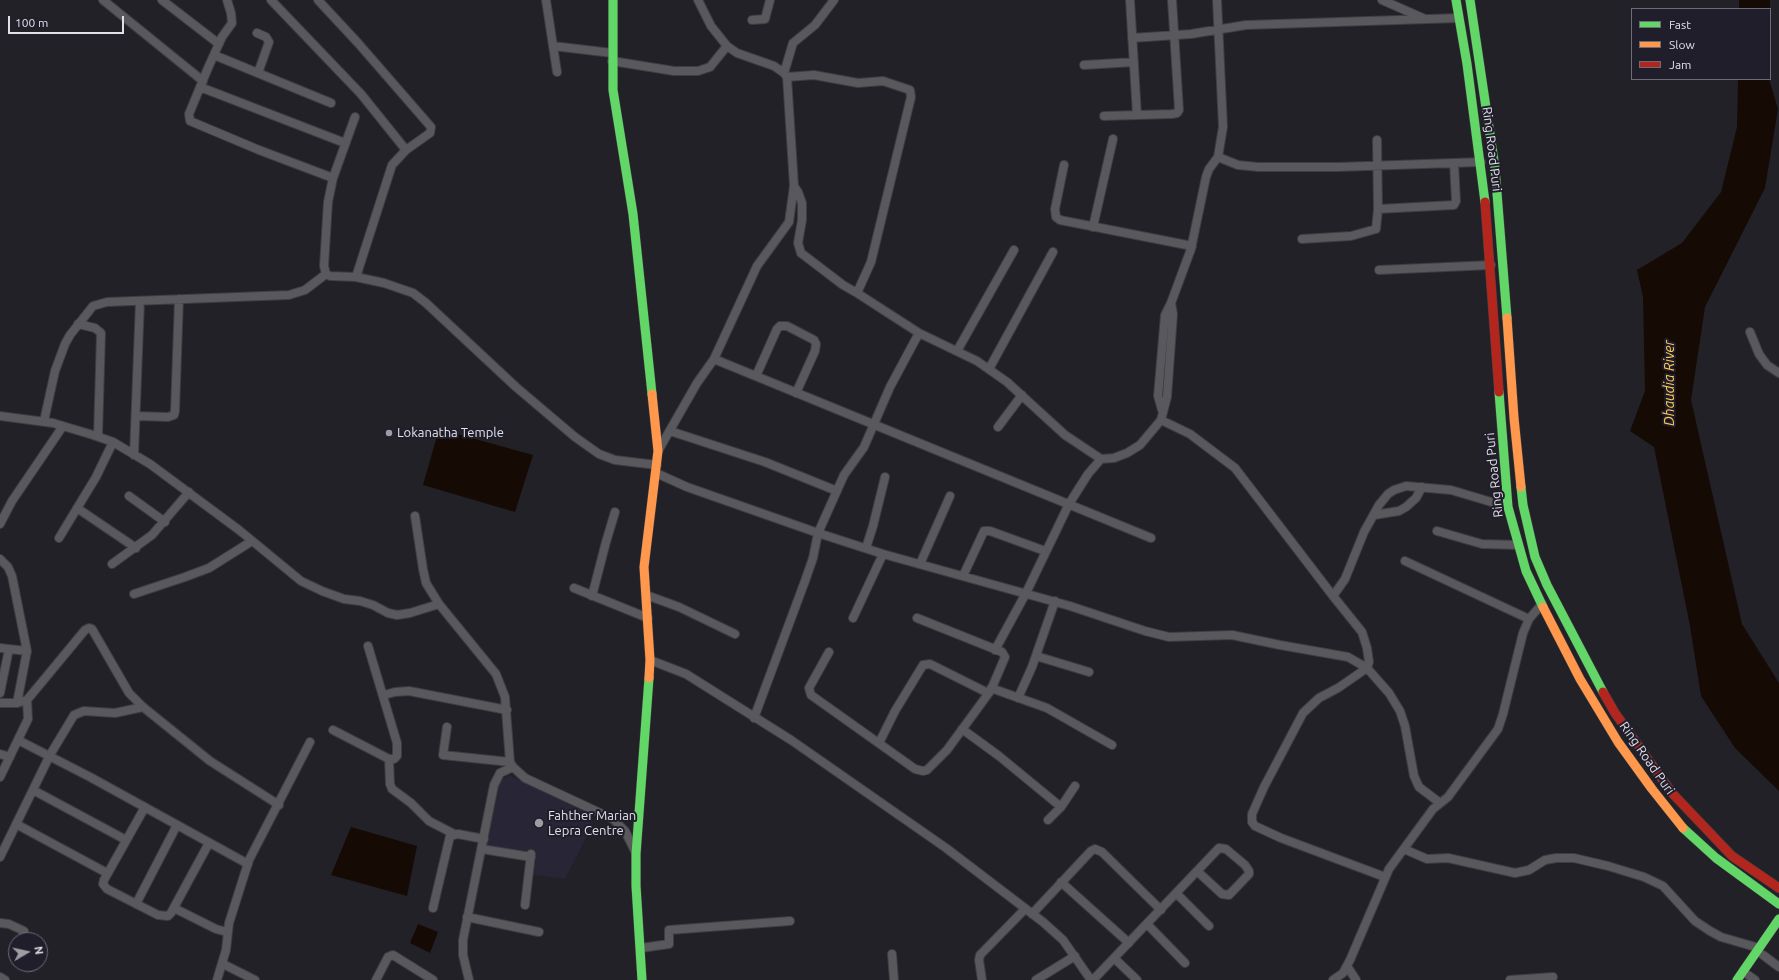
<!DOCTYPE html>
<html>
<head>
<meta charset="utf-8">
<style>
	body { margin:0 }
	#map { position:relative; width:1779px; height:980px; overflow:hidden; background:#222127; font-family:Ubuntu,sans-serif }
	canvas { display:block }
	.legend { position:absolute; left:1631px; top:8px; width:140px; height:72px; box-sizing:border-box; background:#201e2a; border:1px solid #6d6c76; margin:0; padding:5px 7px; list-style:none; font-size:12px; color:#e1e0e8 }
	.legend li { display:flex; align-items:center; gap:8px; height:20px }
	.legend b { width:20px; border:1px solid #6d6c76 }
	.north { position:absolute; left:8px; top:932px; width:40px; height:40px; box-sizing:border-box; background:#201e2a; border:1px solid #6d6c76; border-radius:50%; rotate:81deg; font-size:11px; font-weight:700; line-height:16px; text-align:center; color:#e1e0e8 }
	.north::after { content:''; display:block; margin:auto; width:14px; height:18px; background:#9e9da4; clip-path:polygon(50% 0,100% 100%,50% 72%,0 100%) }
	.scale { position:absolute; left:8px; top:16px; width:116px; height:18px; box-sizing:border-box; border:2px solid #e1e0e8; border-top:0; padding-left:5px; font-size:12px; line-height:14px; white-space:nowrap; color:#e1e0e8; -webkit-text-stroke:3px #201e2a; paint-order:stroke }
</style>
</head>
<body>
<div id="map">
<canvas width="1779" height="980"></canvas>
<ul class="legend">
<li><b style="height:5px;background:#63d668"></b>Fast</li>
<li><b style="height:5px;background:#ff974d"></b>Slow</li>
<li><b style="height:5px;background:#b3261e"></b>Jam</li>
</ul>
<div class="north">N</div>
<div class="scale">100 m</div>
</div>
<script>
const c = document.querySelector('canvas').getContext('2d');
c.lineJoin = 'round';
function fill(path, color) { c.fillStyle = color; c.fill(path, 'evenodd'); }
const shape = rows => new Path2D(rows.map(r => 'M' + r).join(''));
function stroke(path, color, width, dash) { c.strokeStyle = color; c.lineWidth = width; c.lineCap = dash ? 'butt' : 'round'; c.setLineDash(dash || []); c.stroke(path); }
function write(font, color, halo, rows, align = 'center') {
  c.font = font + ' Ubuntu,sans-serif'; c.lineWidth = 4; c.setLineDash([]); c.textBaseline = 'middle'; c.strokeStyle = halo; c.fillStyle = color; for (const [text, x, y, turn = 0] of rows) {
    c.save(); c.translate(x, y); c.rotate((+turn || 0) * Math.PI / 180); c.textAlign = isNaN(turn) ? turn : align; if (halo) c.strokeText(text, 0, 0); c.fillText(text, 0, 0); c.restore();
  }
}
fill(shape([
	[510,776,591,811,588,834,565,879,528,874,529,856,484,848,498,781]
]), '#282536');
fill(shape([
	[1739,0,1770,0,1770,9,1739,9],
	[1738,79,1769,79,1778,109,1765,188,1705,307,1691,400,1742,624,1779,683,1779,791,1735,748,1701,696,1690,626,1654,447,1630,431,1645,391,1643,297,1637,270,1682,243,1721,192,1737,127],
	[439,429,533,455,515,512,423,485],
	[351,827,417,846,407,896,331,875],
	[418,924,438,932,430,953,410,943]
]), '#150b04');
const street = shape([
	[103,0,203,81],
	[162,0,219,44],
	[227,0,231,13,232,23,222,37,208,68,189,114,190,121,259,150,333,178],
	[271,0,361,94,406,150],
	[318,0,358,43,431,127,430,133,406,150,392,165,356,277],
	[546,0,557,72],
	[1130,0,1137,115],
	[1382,0,1425,19],
	[752,20,765,19,770,0],
	[257,33,266,37,269,42,258,73],
	[1132,38,1191,34,1246,25,1459,18],
	[553,46,612,53],
	[214,55,331,103],
	[612,61,674,71,698,71,710,67,727,46],
	[1084,65,1134,62],
	[784,73,793,43,815,25,834,0],
	[787,77,814,75,858,83,883,81,910,90,911,97,871,262,857,293,919,333,977,361,1007,382,1065,435,1101,459],
	[200,87,345,143],
	[1104,116,1172,114,1177,113,1179,110,1172,0],
	[355,117,333,178,328,202,324,266,326,274,330,276,356,277,384,283,413,293,426,303,516,387,575,437,599,454,615,460,657,465],
	[1218,157,1238,165,1258,167,1338,167,1481,162],
	[1064,165,1055,209,1056,217,1060,220,1192,246],
	[794,186,798,192,802,203,802,220,798,243,801,253,843,285,857,293],
	[1378,209,1454,205,1456,201,1454,163],
	[1093,227,1113,139],
	[1302,239,1351,236,1376,229,1378,209,1377,140],
	[1379,270,1491,265],
	[78,324,95,328,101,333,98,436],
	[1750,332,1759,354,1767,365,1779,373],
	[957,351,1014,250],
	[714,359,1151,538],
	[989,369,1053,252],
	[756,376,777,329,780,326,787,326,814,340,816,344,815,351,796,393],
	[1162,410,1158,396,1165,315,1171,303,1191,249,1206,177,1209,169,1218,157,1223,127,1217,0],
	[0,416,53,423,93,435,113,442,150,464,239,530,301,581,322,591,344,599,360,601,373,605,388,613,397,615,410,613,439,604],
	[136,416,168,417,174,415,175,411,179,299],
	[1161,420,1190,434,1235,468,1333,596,1362,632,1367,648,1369,662,1367,668,1338,688,1319,698,1303,713,1264,787,1252,814,1252,822,1255,826,1281,838,1385,877],
	[44,421,55,371,65,344,70,335,93,306,107,302,289,295,305,290,326,274],
	[998,427,1022,395],
	[670,431,765,462,837,491],
	[658,451,697,383,714,359,757,266,789,222,794,186,787,77,784,73,774,66,737,53,727,46,711,26,698,0],
	[134,455,140,301],
	[656,473,687,487,818,533,883,554,1070,606,1145,631,1169,637,1232,635,1280,645,1348,657,1367,668,1389,693,1400,711,1405,726,1414,776,1419,787,1440,803],
	[129,496,165,522],
	[77,508,136,548],
	[1374,515,1399,511,1406,507,1416,498,1422,487],
	[415,516,423,569,426,583,439,604,496,674,505,697,510,762,513,767,525,778,613,819,625,831,636,853],
	[0,524,12,501,63,426],
	[1437,531,1482,544,1518,545],
	[59,538,96,477,113,442],
	[866,548,873,526,885,477],
	[0,559,8,567,12,576,27,651,17,703],
	[1405,561,1529,619],
	[112,564,152,535,189,492],
	[920,564,950,496],
	[963,576,984,531,990,531,1045,551],
	[574,588,648,618],
	[134,594,185,577,209,568,252,541],
	[646,595,679,607,735,634],
	[592,596,606,542,615,512],
	[1333,596,1345,579,1364,532,1379,505,1388,494,1394,490,1406,486,1451,490,1508,507],
	[853,618,883,554],
	[0,648,27,651],
	[995,650,1026,593,1069,504,1088,474,1101,459,1114,458,1127,453,1140,445,1161,420,1167,397,1173,314,1171,303],
	[829,652,809,688,811,695,915,769,923,771,927,770,947,750,991,690,1005,657,1002,652,917,618],
	[1036,656,1089,672],
	[650,660,686,674,791,740,946,848,1043,922,1063,940,1091,980],
	[991,688,1047,708,1112,745],
	[0,693,9,649],
	[384,695,395,692,409,691,507,710],
	[1018,698,1032,667,1055,601],
	[0,703,17,703,27,700,85,630,89,628,92,629,129,693,143,707,210,761,279,805],
	[754,718,805,581,813,558,818,533,844,475,864,447,890,387,919,333],
	[447,727,443,755,510,762],
	[962,729,999,756,1061,807],
	[333,730,389,759,394,759,397,756,397,743,368,646],
	[18,740,90,777,248,864],
	[879,743,895,711,923,665,930,664,988,693],
	[0,754,10,757],
	[389,759,390,784,392,789,411,803,429,821,454,834],
	[0,777,28,719,27,700],
	[33,790,126,840],
	[145,807,104,880,103,884,107,889,158,915,168,916,171,913,209,843],
	[1048,820,1061,807,1075,786],
	[16,824,107,873],
	[482,849,531,857],
	[1404,849,1427,859,1448,858,1515,873,1529,870,1545,860,1556,858,1574,858,1608,866,1644,877,1663,886,1695,921,1710,931,1721,937,1759,948],
	[0,857,50,755,74,715,84,711,115,713,143,707],
	[1061,882,1129,943],
	[1176,893,1209,926],
	[136,904,177,825],
	[525,905,531,854],
	[174,908,216,929,227,932],
	[433,908,450,836,458,834,484,839],
	[1032,914,1091,851,1095,849,1102,852,1161,910],
	[467,917,539,932],
	[0,923,9,924,24,931],
	[1147,924,1185,963],
	[641,948,669,944,669,930,790,921],
	[892,954,894,980],
	[1763,955,1779,967],
	[1114,958,1137,980],
	[223,964,255,980],
	[1347,966,1356,980],
	[1748,975,1755,980],
	[0,977,5,980],
	[217,980,226,950,229,923,249,860,310,742],
	[376,980,388,957,393,955,433,980],
	[469,980,463,955,463,940,494,785,500,773,513,767],
	[982,980,979,960,980,955,1025,909],
	[1036,980,1075,956],
	[1093,980,1219,848,1226,849,1245,865,1249,871,1249,874,1229,895,1222,894,1197,871],
	[1333,980,1343,973,1350,960,1389,869,1433,809,1448,797,1498,729,1503,714,1523,633,1529,619,1542,604],
	[1510,980,1553,977]
]);
const fast = shape([
	[613,0,613,90,633,214,652,394],
	[1456,0,1467,64,1485,202],
	[1470,0,1495,168,1507,318],
	[1499,392,1508,507,1526,571,1543,607],
	[1521,487,1523,505,1535,557,1547,585,1603,692],
	[1683,828,1716,858,1779,904],
	[642,980,636,886,636,854,649,678],
	[1737,980,1779,919]
]);
const slow = shape([
	[1507,318,1514,418,1521,487],
	[1543,607,1580,679,1618,742,1652,789,1683,828],
	[649,678,650,660,644,567,658,451,652,394]
]);
const jam = shape([
	[1485,202,1499,392],
	[1603,692,1615,713,1672,793,1732,856,1779,888]
]);
stroke(street, '#3e3d41', 10);
stroke(fast, '#3e3d41', 10);
stroke(slow, '#3e3d41', 10);
stroke(jam, '#3e3d41', 10);
stroke(street, '#59585c', 8);
stroke(fast, '#63d668', 9);
stroke(slow, '#ff974d', 9);
stroke(jam, '#b3261e', 9);
for (const [x, y, r, color] of [
	[389,433,4,"#9e9da4"],
	[539,823,5,"#9e9da4"]
]) { const dot = new Path2D(); dot.arc(x, y, r, 0, 2 * Math.PI); c.fillStyle = color; c.fill(dot); stroke(dot, '#201e2a', 1.5); }
write('13px', '#e1e0e8', '#201e2a', [
	["Ring Road Puri",1492,149,83],
	["Ring Road Puri",1494,475,-96],
	["Ring Road Puri",1647,758,55]
]);
write('13px', '#e1e0e8', '#201e2a', [
	["Lokanatha Temple",397,433],
	["Fahther Marian",548,816],
	["Lepra Centre",548,831]
], 'left');
write('italic 14px', '#fcc958', '#201e2a', [
	["Dhaudia River",1669,383,-90]
]);
</script>
</body>
</html>
